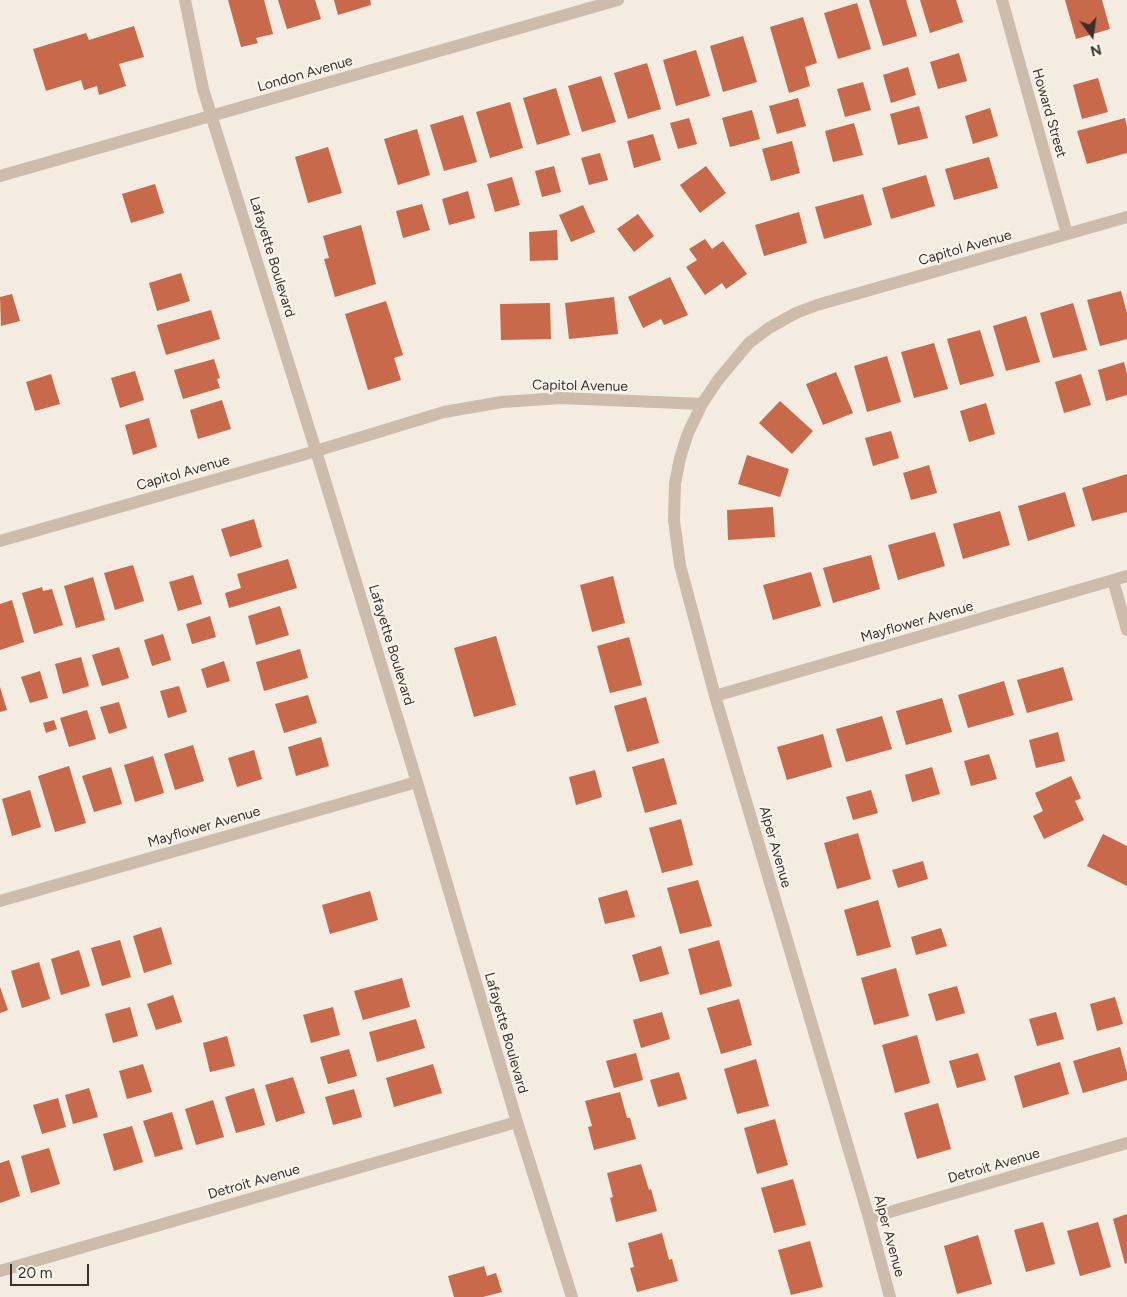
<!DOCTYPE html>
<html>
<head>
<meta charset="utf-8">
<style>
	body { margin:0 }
	#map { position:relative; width:1127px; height:1297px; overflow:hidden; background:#f4ebe1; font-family:Figtree,sans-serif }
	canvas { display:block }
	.north { position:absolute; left:1067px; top:10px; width:50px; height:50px; -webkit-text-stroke:4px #fbf5ee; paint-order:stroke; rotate:166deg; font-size:14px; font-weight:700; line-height:20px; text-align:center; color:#3b302b }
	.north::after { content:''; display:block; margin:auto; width:18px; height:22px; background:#3b302b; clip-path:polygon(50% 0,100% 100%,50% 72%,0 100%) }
	.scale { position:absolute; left:10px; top:1264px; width:79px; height:22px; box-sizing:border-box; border:2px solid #3b302b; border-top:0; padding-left:6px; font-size:15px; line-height:18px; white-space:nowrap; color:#3b302b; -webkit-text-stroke:4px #fbf5ee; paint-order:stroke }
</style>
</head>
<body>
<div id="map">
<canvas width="1127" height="1297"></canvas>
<div class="north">N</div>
<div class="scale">20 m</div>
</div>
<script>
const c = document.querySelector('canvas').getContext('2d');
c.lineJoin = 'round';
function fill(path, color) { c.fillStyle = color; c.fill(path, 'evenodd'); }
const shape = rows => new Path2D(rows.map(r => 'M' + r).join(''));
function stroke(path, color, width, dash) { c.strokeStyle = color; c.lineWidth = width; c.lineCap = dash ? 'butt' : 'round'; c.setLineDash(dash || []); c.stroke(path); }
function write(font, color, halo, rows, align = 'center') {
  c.font = font + ' Figtree,sans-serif'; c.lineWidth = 4.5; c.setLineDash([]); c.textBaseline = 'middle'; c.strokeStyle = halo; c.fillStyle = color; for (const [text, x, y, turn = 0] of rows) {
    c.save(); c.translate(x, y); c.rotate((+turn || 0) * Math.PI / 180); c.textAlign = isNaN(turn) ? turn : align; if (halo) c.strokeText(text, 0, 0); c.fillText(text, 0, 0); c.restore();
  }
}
fill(shape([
	[228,0,264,0,273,34,256,38,258,43,241,47],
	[278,0,315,0,321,19,287,29],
	[334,0,370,0,371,5,338,15],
	[869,0,906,0,917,36,883,46],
	[920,0,956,0,963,22,930,33],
	[1065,0,1102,0,1110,29,1076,39],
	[857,3,871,49,838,59,824,13],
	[803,17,817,63,805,67,810,86,789,93,770,27],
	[134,26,144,57,119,64,126,86,99,95,97,86,84,90,81,80,46,91,33,49,86,33,89,40],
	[743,36,757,82,723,92,710,46],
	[696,50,710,96,676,106,663,60],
	[959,53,967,81,938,89,930,62],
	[647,63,661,109,628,119,614,73],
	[908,67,916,95,891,103,883,75],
	[601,76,616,122,582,132,568,86],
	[1098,78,1108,112,1082,119,1073,85],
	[863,82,871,110,845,117,837,89],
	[556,88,570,135,537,145,523,98],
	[798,98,806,126,777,134,769,106],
	[510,102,523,148,490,158,476,112],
	[919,106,928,138,898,145,890,114],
	[990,108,998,136,973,144,965,116],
	[752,110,760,139,730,147,722,118],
	[463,115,477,162,444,171,430,125],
	[689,118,697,144,678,149,670,123],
	[1125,118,1127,127,1127,153,1087,164,1077,131],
	[854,123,863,155,833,162,825,131],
	[417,129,430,175,398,185,384,139],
	[653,134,661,160,634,168,627,141],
	[792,141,800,173,771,181,762,149],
	[328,147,342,193,308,203,295,157],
	[600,153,608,180,589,185,581,158],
	[989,157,998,188,954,200,945,169],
	[554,166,561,192,542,197,535,171],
	[706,166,726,193,700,213,680,185],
	[926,175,935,206,891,219,882,188],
	[512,177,520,205,495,212,487,184],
	[155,184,164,213,131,223,122,194],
	[468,191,475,218,449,225,442,199],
	[863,194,872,225,824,239,815,207],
	[422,204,430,230,403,238,396,211],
	[583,205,595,232,571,242,559,215],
	[799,212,807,243,764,256,755,225],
	[638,214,654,236,634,252,617,229],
	[361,225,376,284,335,297,324,259,329,258,323,236],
	[557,230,558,260,530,261,529,232],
	[705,239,712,249,723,241,747,274,726,289,722,283,705,295,686,267,697,260,689,249],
	[181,273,190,301,157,311,149,283],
	[670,277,688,315,664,325,661,319,643,328,628,297],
	[1121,291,1127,313,1127,339,1100,346,1087,300],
	[12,294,20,321,1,326,0,297],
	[614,297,618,334,569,339,565,303],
	[386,301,403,355,394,358,401,380,368,390,345,314],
	[550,303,551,339,501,340,500,304],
	[1073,303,1087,350,1053,358,1040,313],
	[211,310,220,339,166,355,157,325],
	[1026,316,1040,362,1006,371,993,326],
	[980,330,994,376,960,385,947,339],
	[934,343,948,389,914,398,901,352],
	[887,356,901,402,867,412,854,366],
	[214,359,220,378,217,379,220,388,183,399,174,370],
	[1124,362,1127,374,1127,395,1106,401,1098,370],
	[135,371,144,400,120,408,111,378],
	[836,372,853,413,823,425,806,384],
	[51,374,60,404,35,411,26,382],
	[1081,374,1091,405,1064,413,1055,382],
	[222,400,231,429,198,439,190,410],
	[780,401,813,431,792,454,759,423],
	[986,403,995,434,969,442,960,411],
	[149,418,157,447,133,455,125,425],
	[891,431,899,458,873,466,865,438],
	[747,455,789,469,780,497,738,484],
	[929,465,937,493,911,500,903,473],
	[1127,474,1127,512,1092,521,1082,488],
	[1065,492,1075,526,1028,541,1018,506],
	[773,507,775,537,728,540,727,510],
	[1000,511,1010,545,963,559,953,524],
	[254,519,262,547,230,557,221,529],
	[935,532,945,566,898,580,888,545],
	[871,555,880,589,833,603,823,568],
	[288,559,297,588,229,608,225,593,241,588,237,574],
	[133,565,144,601,115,610,104,573],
	[811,572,821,606,773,620,763,585],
	[193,575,202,604,178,611,169,582],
	[613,576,625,623,592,632,580,585],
	[93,577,105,620,76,628,64,586],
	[42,587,43,591,52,589,63,625,34,634,22,593],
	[12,600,24,642,0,650,0,604],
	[280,606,289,635,256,645,248,616],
	[210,616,216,637,192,644,186,624],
	[163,634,171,660,152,666,144,640],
	[496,636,516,705,474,717,454,648],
	[629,637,642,685,610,693,597,646],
	[119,647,129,678,102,686,92,655],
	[300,649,308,678,264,691,256,662],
	[81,657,89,686,63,694,55,664],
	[224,661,230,681,207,688,201,669],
	[1063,667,1073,700,1027,713,1017,680],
	[40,671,48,698,30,703,21,677],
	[1004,681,1014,715,968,728,958,695],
	[179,686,187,712,168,718,160,691],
	[0,687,7,710,0,712],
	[308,695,317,723,284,733,275,704],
	[646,697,659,743,627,752,614,706],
	[942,698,952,732,906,745,896,711],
	[119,702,127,728,109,734,100,707],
	[87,710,96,739,69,747,60,718],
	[882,716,892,749,846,762,836,729],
	[54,720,57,729,46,733,43,723],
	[1058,732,1065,761,1036,768,1029,740],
	[823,734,832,767,787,780,777,747],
	[321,737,329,766,296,776,288,747],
	[193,745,204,781,175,790,164,754],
	[254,750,262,779,237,787,228,758],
	[989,754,997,779,971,786,964,761],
	[153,756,164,793,135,802,124,765],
	[664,758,677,804,645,813,632,767],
	[69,766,86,823,55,832,38,776],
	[111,767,122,804,94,812,82,776],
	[932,767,940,794,912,802,905,775],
	[595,770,602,797,576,805,569,777],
	[1071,776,1081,798,1075,801,1084,820,1044,839,1033,816,1043,811,1035,793],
	[30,790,41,827,12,836,2,799],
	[871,790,878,813,853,820,846,797],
	[681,819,693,865,662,873,649,828],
	[858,833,871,879,837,889,824,843],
	[1103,834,1127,846,1127,886,1087,866],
	[923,861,928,879,898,888,892,870],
	[698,880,712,926,680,934,667,888],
	[627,890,635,917,605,924,598,898],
	[370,891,378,920,330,934,322,905],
	[878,900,891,947,857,956,844,910],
	[161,927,172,964,144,973,133,936],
	[941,928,947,946,916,955,911,937],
	[120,940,131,977,102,986,91,948],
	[719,940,732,986,700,995,688,949],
	[661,946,669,974,640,982,632,955],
	[79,950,90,986,61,995,51,959],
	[39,962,50,999,22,1008,11,971],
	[896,968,909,1016,874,1025,861,978],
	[402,978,410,1007,363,1020,354,991],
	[957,986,965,1013,936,1021,928,994],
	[0,987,8,1010,0,1013],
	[173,995,182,1022,156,1030,147,1004],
	[1115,997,1123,1024,1097,1031,1090,1004],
	[739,999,752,1045,721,1054,707,1008],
	[130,1007,138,1036,113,1043,105,1014],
	[333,1007,340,1035,311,1043,303,1015],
	[662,1012,670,1039,641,1048,633,1020],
	[1056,1012,1064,1039,1037,1046,1029,1019],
	[416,1019,425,1048,377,1062,369,1032],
	[917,1035,930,1083,895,1093,882,1045],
	[227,1036,235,1066,210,1072,203,1043],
	[1120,1047,1127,1073,1127,1080,1083,1093,1073,1061],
	[349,1049,357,1076,328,1084,320,1057],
	[636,1053,643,1080,614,1088,606,1061],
	[978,1053,986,1080,957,1088,949,1061],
	[756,1059,769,1106,737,1114,724,1069],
	[1060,1062,1069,1094,1023,1108,1014,1076],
	[143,1064,152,1092,127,1099,119,1071],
	[433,1064,442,1093,394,1107,386,1078],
	[679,1072,687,1099,658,1107,650,1080],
	[293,1077,305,1113,276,1122,265,1085],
	[89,1088,98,1117,73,1124,65,1095],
	[254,1088,265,1125,236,1133,225,1097],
	[354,1089,362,1117,333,1125,325,1097],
	[620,1092,627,1118,630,1118,636,1139,594,1150,588,1127,592,1126,585,1101],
	[58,1098,66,1127,42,1134,33,1105],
	[213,1100,224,1137,196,1145,185,1109],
	[938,1103,951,1149,917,1159,904,1113],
	[172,1112,183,1149,155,1157,143,1121],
	[775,1119,788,1165,757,1174,744,1128],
	[132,1126,143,1162,114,1171,103,1134],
	[49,1148,60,1184,31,1193,21,1156],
	[9,1160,20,1196,0,1203,0,1163],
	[641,1164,649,1190,651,1189,657,1211,616,1222,610,1198,613,1197,607,1173],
	[793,1179,806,1225,774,1233,761,1188],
	[1127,1214,1127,1263,1125,1264,1113,1219],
	[1043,1222,1055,1264,1026,1272,1014,1230],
	[1098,1222,1111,1267,1080,1276,1067,1231],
	[662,1233,669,1260,672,1259,678,1281,637,1292,630,1268,634,1267,628,1243],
	[978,1235,992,1284,957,1294,944,1246],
	[810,1241,823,1287,791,1295,778,1250],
	[484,1266,487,1276,496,1273,502,1292,483,1297,454,1297,448,1276]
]), '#c8694b');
stroke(shape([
	[185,0,203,89,316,451,417,782,517,1122,572,1297],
	[1002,0,1067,234],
	[0,176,618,0],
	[702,404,688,433,680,458,675,484,674,520,680,565,715,696,869,1218,890,1297],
	[0,541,316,451,444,412,502,402,561,398,702,404,718,380,749,343,769,328,796,313,817,305,1127,217],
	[1113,580,1127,630],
	[715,696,1127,576],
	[0,901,417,782],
	[869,1218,1127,1143],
	[0,1271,517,1122]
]), '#cdbbac', 12);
write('14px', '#3b302b', '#fbf5ee', [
	["London Avenue",305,74,-16],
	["Howard Street",1049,113,74],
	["Capitol Avenue",965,248,-16],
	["Lafayette Boulevard",272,257,73],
	["Capitol Avenue",580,386,1],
	["Capitol Avenue",183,473,-16],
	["Mayflower Avenue",917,622,-16],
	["Lafayette Boulevard",391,645,73],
	["Mayflower Avenue",204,827,-16],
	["Alper Avenue",775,847,74],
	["Lafayette Boulevard",506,1033,74],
	["Detroit Avenue",994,1166,-16],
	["Detroit Avenue",254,1182,-16],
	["Alper Avenue",889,1236,75]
]);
</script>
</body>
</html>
